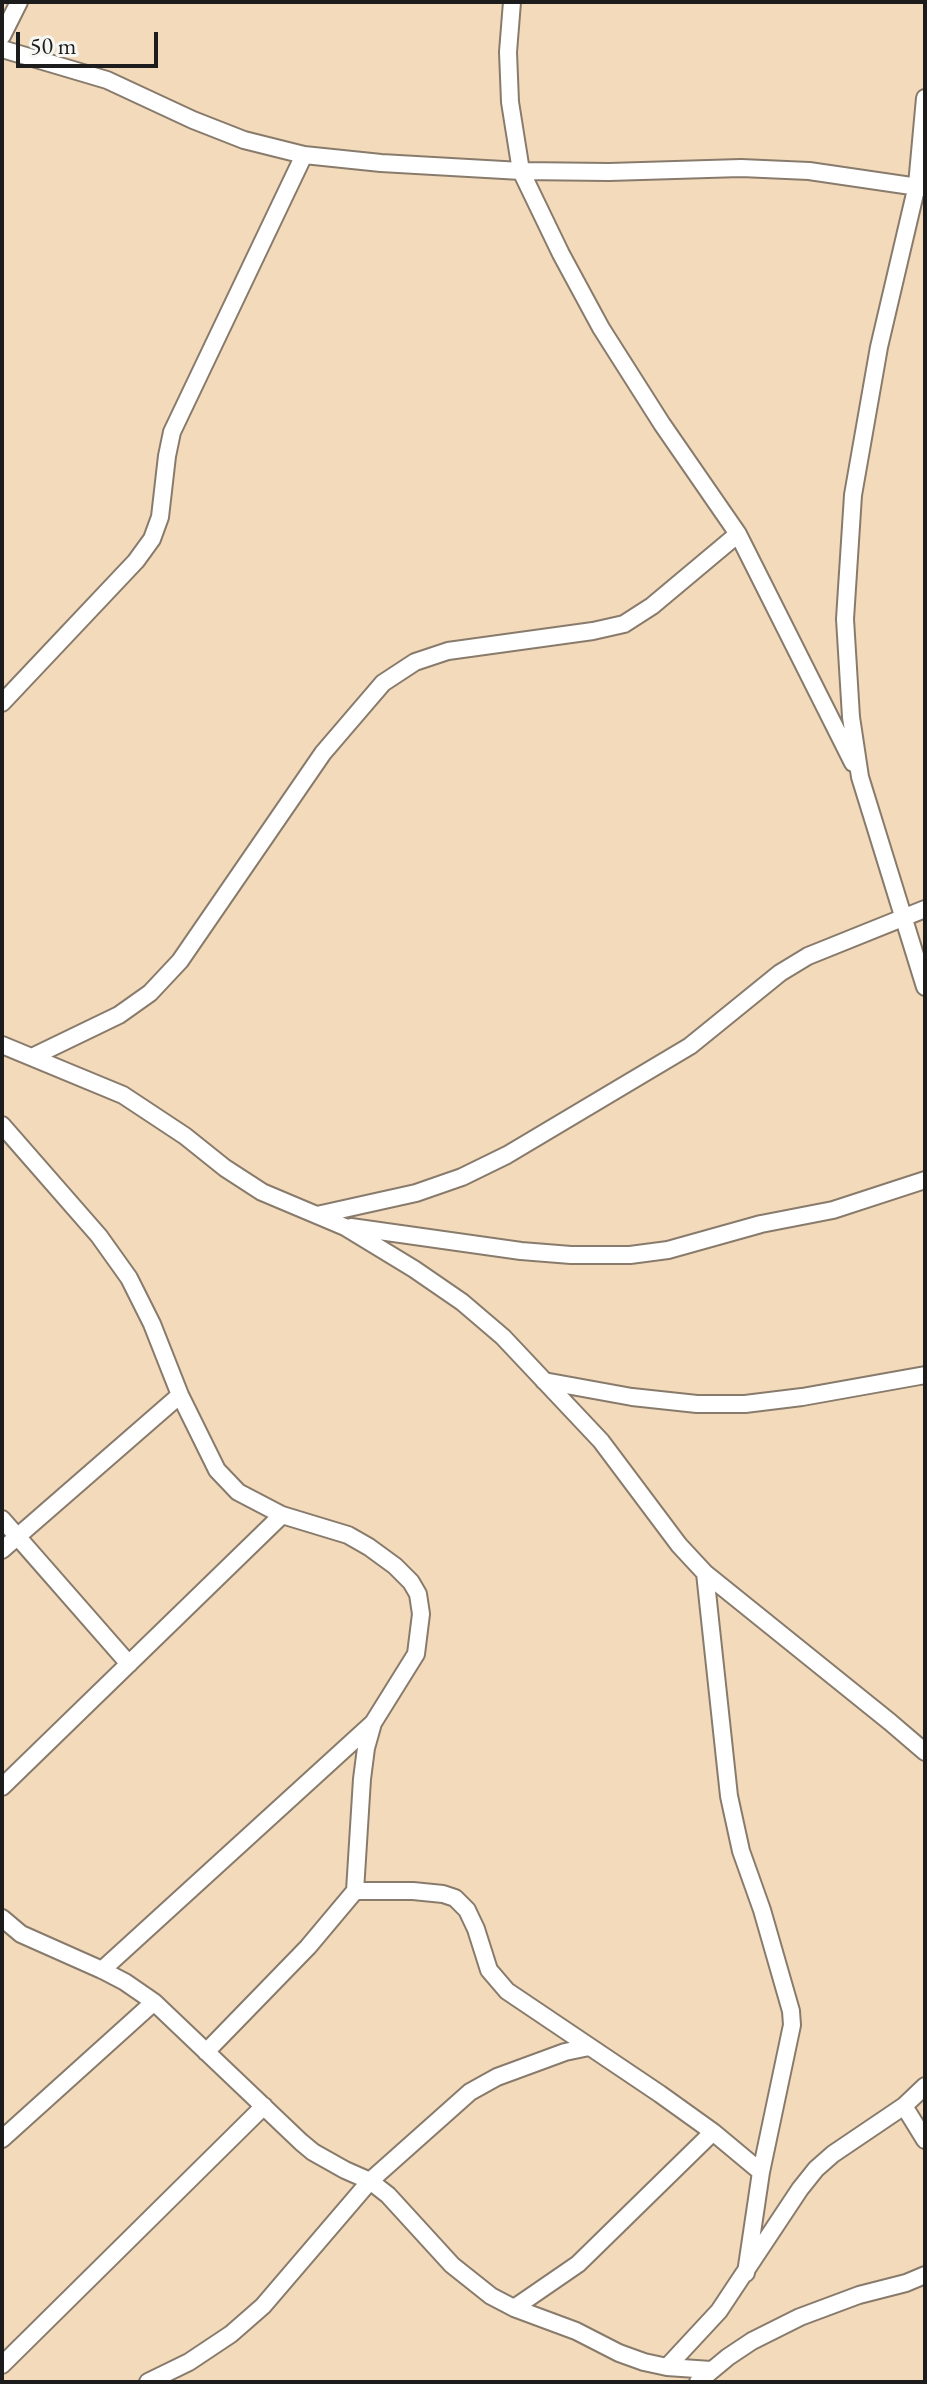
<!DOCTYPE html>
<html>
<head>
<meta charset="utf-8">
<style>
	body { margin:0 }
	#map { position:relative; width:927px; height:2384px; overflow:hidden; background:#f3dabb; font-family:"EB Garamond",serif }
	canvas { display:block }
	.frame { position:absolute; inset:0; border:4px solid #1c1c1c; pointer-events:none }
	.scale { position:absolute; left:16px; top:32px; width:142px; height:36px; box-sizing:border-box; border:4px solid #1c1c1c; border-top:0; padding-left:10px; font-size:24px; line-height:28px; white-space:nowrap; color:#1c1c1c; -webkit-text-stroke:6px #f6f6f2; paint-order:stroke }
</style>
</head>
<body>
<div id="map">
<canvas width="927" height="2384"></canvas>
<div class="frame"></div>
<div class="scale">50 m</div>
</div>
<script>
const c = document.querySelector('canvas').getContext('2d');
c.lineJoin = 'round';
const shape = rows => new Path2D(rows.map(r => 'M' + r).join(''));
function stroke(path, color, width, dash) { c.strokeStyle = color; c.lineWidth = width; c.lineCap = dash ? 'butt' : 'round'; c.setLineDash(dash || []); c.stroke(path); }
const street = shape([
	[512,2,508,52,510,102,521,171,561,254,601,328,662,424,738,534,853,763],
	[2,36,19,2],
	[2,49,107,80,193,120,244,140,304,155,381,163,521,171,609,172,741,168,809,171,925,188],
	[925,98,917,185,879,347,853,495,845,619,851,717,860,777,925,987],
	[2,703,136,561,152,539,160,517,167,456,172,432,304,155],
	[2,1045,123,1095,185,1136,225,1168,262,1192,345,1227,414,1269,462,1302,503,1337,601,1441,679,1545,705,1573,890,1722,925,1752],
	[32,1057,119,1015,150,993,180,961,323,753,383,683,415,662,448,651,593,631,624,624,652,606,738,534],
	[2,1125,99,1236,129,1278,152,1324,180,1395,217,1470,238,1492,282,1515,348,1535,369,1547,395,1566,411,1582,418,1594,421,1614,416,1654,373,1723,366,1748,362,1779,355,1891,308,1947,206,2052],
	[317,1215,416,1193,462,1177,507,1155,690,1046,780,973,808,956,925,909],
	[351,1227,521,1251,571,1255,630,1255,668,1250,761,1224,833,1210,925,1180],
	[544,1381,632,1397,697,1404,745,1404,802,1397,925,1375],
	[2,1519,129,1664],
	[2,1550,180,1395],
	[705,1573,729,1796,741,1851,762,1910,791,2011,792,2025,761,2172,746,2273],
	[2,1787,282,1515],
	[355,1891,413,1891,443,1894,455,1898,467,1910,476,1929,489,1970,507,1991,660,2094,713,2132,761,2172],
	[2,1918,21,1934,102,1970,125,1982,154,2002,301,2142,313,2152,345,2170,370,2181,388,2195,452,2265,491,2296,514,2308,576,2331,619,2353,644,2362,667,2367,711,2370],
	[102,1970,373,1723],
	[904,2106,925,2140],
	[2,2139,154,2002],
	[514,2308,578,2264,713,2132],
	[2,2365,264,2106],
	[667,2367,719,2311,800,2189,816,2169,833,2154,904,2106,925,2086],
	[148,2382,189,2362,231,2334,263,2306,370,2181,470,2092,497,2077,565,2052,589,2047],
	[698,2382,728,2357,752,2341,800,2317,859,2295,906,2283,925,2275]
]);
stroke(street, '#887b6c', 20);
stroke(street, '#fff', 16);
</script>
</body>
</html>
